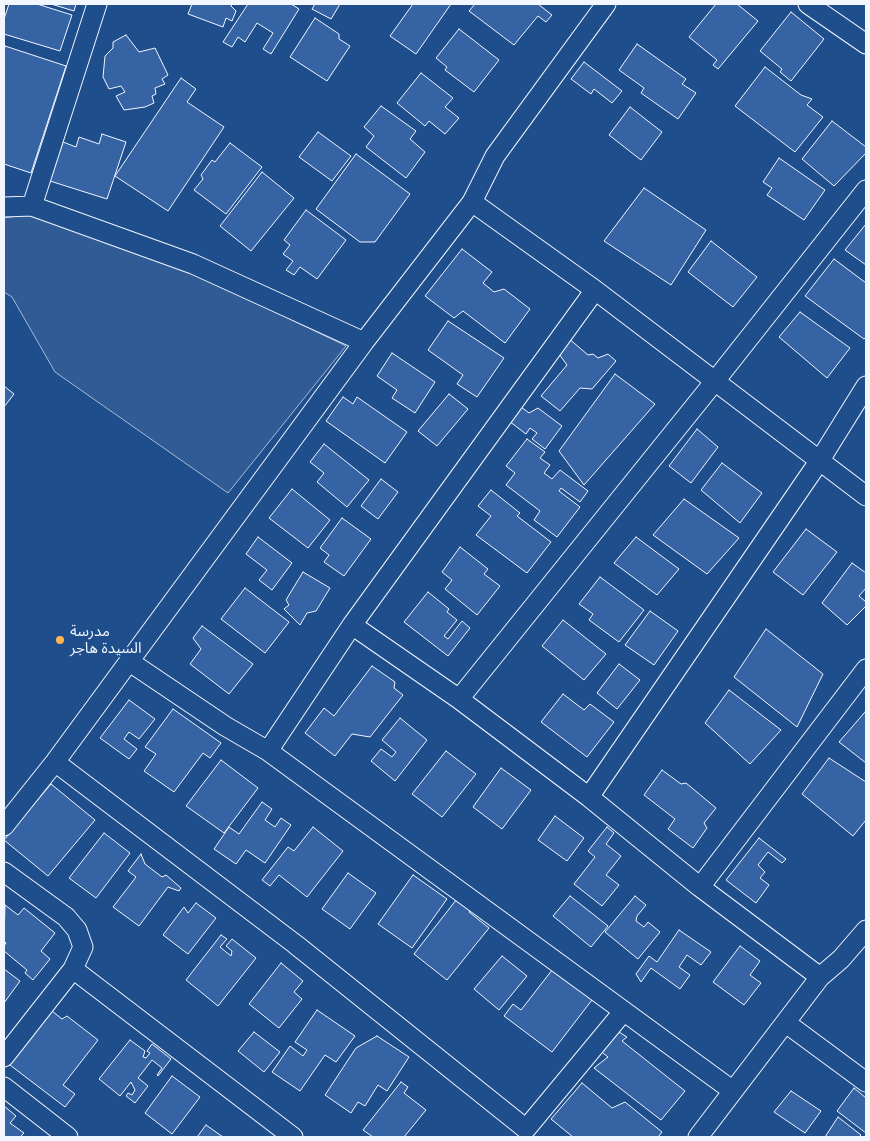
<!DOCTYPE html>
<html>
<head>
<meta charset="utf-8">
<style>
	body { margin:0 }
	#map { position:relative; width:870px; height:1141px; overflow:hidden; background:#1f4e8c; font-family:Lato,sans-serif }
	canvas { display:block }
	.frame { position:absolute; inset:0; border:5px solid #f2f6ff; pointer-events:none }
</style>
</head>
<body>
<div id="map">
<canvas width="870" height="1141"></canvas>
<div class="frame"></div>
</div>
<script>
const c = document.querySelector('canvas').getContext('2d');
c.lineJoin = 'round';
function fill(path, color) { c.fillStyle = color; c.fill(path, 'evenodd'); }
const shape = rows => new Path2D(rows.map(r => 'M' + r).join(''));
function stroke(path, color, width, dash) { c.strokeStyle = color; c.lineWidth = width; c.lineCap = dash ? 'butt' : 'round'; c.setLineDash(dash || []); c.stroke(path); }
function write(font, color, halo, rows, align = 'center') {
  c.font = font + ' Lato,"Noto Sans Arabic",sans-serif'; c.lineWidth = 4; c.setLineDash([]); c.textBaseline = 'middle'; c.strokeStyle = halo; c.fillStyle = color; for (const [text, x, y, turn = 0] of rows) {
    c.save(); c.translate(x, y); c.rotate((+turn || 0) * Math.PI / 180); c.textAlign = isNaN(turn) ? turn : align; if (halo) c.strokeText(text, 0, 0); c.fillText(text, 0, 0); c.restore();
  }
}
const built = shape([
	[31,214,190,271,346,346,228,493,55,372,12,297,4,292,4,218,31,214]
]);
fill(built, '#305b95');
stroke(built, '#a8bbd7', 1);
const building = shape([
	[9,4,37,4,72,15,60,51,4,34,4,19,9,4],
	[51,4,76,4,74,11,51,4],
	[192,4,232,4,231,6,236,11,232,21,226,18,223,27,188,14,192,4],
	[248,4,291,4,299,9,271,54,263,49,273,33,257,23,245,42,238,37,232,47,223,42,248,4],
	[315,4,340,4,331,19,312,9,315,4],
	[413,4,451,4,416,54,390,36,413,4],
	[475,4,538,4,552,15,546,22,538,16,514,45,469,11,475,4],
	[716,4,737,4,758,21,718,69,713,65,717,60,689,37,716,4],
	[791,12,824,39,791,81,780,72,782,69,760,51,791,12],
	[315,18,339,34,339,39,350,46,327,81,290,57,315,18],
	[459,29,499,60,474,92,445,70,447,67,436,58,459,29],
	[126,35,139,52,155,48,168,75,162,79,165,84,155,88,156,94,152,96,154,103,145,107,124,110,116,96,125,92,121,86,109,89,103,77,105,56,113,48,113,42,126,35],
	[637,44,686,79,682,84,696,93,678,119,641,93,644,88,619,70,637,44],
	[5,46,66,66,31,173,4,164,4,51,5,46],
	[584,62,622,91,612,103,594,89,591,94,571,79,584,62],
	[765,67,801,95,812,99,807,105,823,117,795,152,735,106,765,67],
	[421,73,453,98,445,107,459,118,445,134,429,121,425,126,397,103,421,73],
	[181,78,196,89,187,102,224,127,168,211,115,176,181,78],
	[381,106,416,131,410,139,425,152,406,178,366,147,374,136,364,127,381,106],
	[630,107,662,132,641,160,609,135,630,107],
	[832,121,866,147,866,153,834,186,802,159,832,121],
	[318,132,351,156,332,181,299,157,318,132],
	[102,134,126,142,107,199,50,181,63,142,76,147,79,137,99,144,102,134],
	[230,143,262,167,226,214,194,190,203,179,201,175,212,160,215,162,230,143],
	[356,154,410,194,375,242,360,242,316,209,356,154],
	[779,158,825,190,804,220,767,195,772,188,763,182,779,158],
	[262,172,294,198,251,251,220,226,262,172],
	[644,188,706,230,671,285,604,241,644,188],
	[306,210,346,240,317,279,300,267,294,275,286,270,293,261,283,254,290,245,284,240,306,210],
	[866,224,866,265,845,250,866,224],
	[711,241,757,277,733,307,688,272,711,241],
	[462,249,492,272,483,283,494,292,504,289,530,309,505,343,463,311,454,318,425,296,462,249],
	[834,259,866,283,866,337,864,339,805,296,834,259],
	[800,312,850,348,827,378,779,337,800,312],
	[448,321,504,358,477,397,457,384,463,375,428,350,448,321],
	[567,337,588,355,593,354,598,358,608,354,616,361,592,389,580,388,560,411,541,396,567,365,556,350,567,337],
	[392,353,435,382,415,413,392,398,397,390,377,376,392,353],
	[615,374,655,404,584,485,559,451,615,374],
	[4,386,14,394,4,407,4,386],
	[449,394,468,409,437,446,418,431,449,394],
	[343,397,353,404,357,397,407,432,385,463,326,421,343,397],
	[516,403,529,413,538,408,562,426,545,449,532,439,537,433,530,428,526,434,505,418,516,403],
	[697,429,718,447,691,483,669,466,697,429],
	[527,439,545,452,540,458,550,465,544,473,552,479,560,470,588,491,580,502,561,488,559,491,580,507,557,537,534,520,540,511,506,485,515,473,506,466,527,439],
	[324,444,369,480,347,507,317,482,324,473,310,462,324,444],
	[722,463,762,493,740,523,701,490,722,463],
	[381,479,398,492,378,519,361,506,381,479],
	[292,489,330,520,308,548,269,518,292,489],
	[491,490,520,513,517,516,551,542,527,573,476,535,491,516,478,506,491,490],
	[684,499,739,538,707,574,653,535,684,499],
	[342,518,371,539,344,576,324,562,329,555,320,548,342,518],
	[806,529,837,552,803,595,773,572,806,529],
	[258,537,292,563,272,590,259,580,267,570,246,554,258,537],
	[636,537,679,569,657,595,614,563,636,537],
	[460,547,488,569,484,574,500,586,477,615,445,589,452,580,442,572,460,547],
	[852,563,866,573,866,588,859,596,866,602,866,606,847,625,822,603,852,563],
	[303,572,330,588,316,611,307,613,300,625,284,609,289,605,286,600,303,572],
	[600,577,644,610,619,642,589,620,593,614,579,604,600,577],
	[245,588,289,622,265,653,221,619,245,588],
	[428,592,449,609,447,612,457,620,444,636,448,639,462,621,470,628,448,656,404,622,428,592],
	[650,611,678,631,654,665,625,645,650,611],
	[563,620,606,654,584,680,542,646,563,620],
	[202,626,253,664,229,694,190,664,201,649,193,638,202,626],
	[766,629,823,674,797,727,734,677,766,629],
	[619,664,640,680,617,709,597,693,619,664],
	[372,666,395,682,394,688,403,695,370,737,352,734,335,756,305,733,324,708,334,716,372,666],
	[729,690,781,730,750,764,705,723,729,690],
	[563,694,584,710,590,704,614,722,587,757,541,722,563,694],
	[129,700,155,719,139,739,129,732,124,739,137,749,129,759,100,738,129,700],
	[173,709,221,743,210,758,203,753,174,792,144,771,156,754,145,747,173,709],
	[865,712,866,712,866,763,839,742,865,712],
	[400,718,427,740,395,781,371,761,381,749,392,757,396,752,382,740,400,718],
	[446,751,476,774,442,817,412,794,446,751],
	[829,758,866,782,866,820,853,836,802,794,829,758],
	[221,760,258,788,224,833,186,806,221,760],
	[501,768,531,790,502,829,473,807,501,768],
	[662,770,681,784,686,783,716,808,704,823,707,828,693,848,668,829,675,819,644,795,662,770],
	[51,784,95,820,48,876,4,840,51,784],
	[262,802,272,809,265,820,275,827,281,818,291,825,265,863,246,850,236,864,214,849,229,827,239,834,262,802],
	[555,816,584,838,567,861,538,840,555,816],
	[313,827,343,851,307,897,279,875,270,886,262,880,288,847,294,851,313,827],
	[607,827,614,833,606,844,621,856,606,875,619,885,602,906,574,884,595,857,588,851,607,827],
	[104,833,130,853,96,898,69,878,104,833],
	[759,838,786,859,782,863,768,852,758,865,765,872,760,878,769,885,756,903,726,880,759,838],
	[141,854,145,864,162,877,166,875,181,888,179,891,168,887,139,926,113,907,136,877,128,871,141,854],
	[348,873,376,893,350,929,322,909,348,873],
	[413,875,447,899,412,948,378,924,413,875],
	[460,895,474,906,469,912,489,928,447,980,414,954,460,895],
	[570,896,608,926,591,947,553,916,570,896],
	[635,896,646,905,637,916,636,921,644,927,648,922,660,932,638,959,605,932,635,896],
	[196,903,216,918,188,954,163,935,184,907,188,913,196,903],
	[5,905,18,915,24,908,55,933,41,951,50,959,33,980,25,973,27,970,4,951,4,946,6,943,4,941,5,905],
	[679,930,711,952,701,965,687,955,679,967,690,975,680,989,651,968,641,982,636,974,649,956,657,962,679,930],
	[221,935,227,939,220,947,231,956,232,951,226,946,232,939,256,958,218,1006,186,980,221,935],
	[740,946,760,961,750,975,761,983,744,1005,713,982,740,946],
	[502,956,527,976,499,1010,474,989,502,956],
	[281,963,303,981,294,992,302,999,279,1028,249,1004,281,963],
	[556,965,595,996,552,1052,504,1016,513,1004,521,1010,556,965],
	[4,969,20,981,4,1003,4,969],
	[317,1010,355,1036,336,1062,325,1055,300,1091,272,1072,290,1046,303,1056,307,1050,295,1042,317,1010],
	[52,1011,62,1019,67,1016,98,1040,63,1085,75,1094,65,1107,10,1065,52,1011],
	[614,1029,627,1037,622,1041,685,1091,661,1120,594,1068,608,1057,598,1049,614,1029],
	[254,1032,280,1052,264,1072,238,1051,254,1032],
	[377,1036,409,1057,387,1091,378,1085,365,1106,358,1102,351,1113,325,1095,356,1048,377,1036],
	[130,1040,145,1051,143,1057,146,1058,150,1053,147,1051,152,1044,171,1059,158,1076,157,1075,162,1068,152,1060,138,1078,148,1086,135,1103,126,1096,128,1093,132,1095,135,1090,131,1082,120,1096,99,1079,130,1040],
	[172,1076,200,1097,172,1134,145,1113,172,1076],
	[401,1082,408,1087,404,1093,426,1110,404,1137,373,1137,363,1130,401,1082],
	[582,1083,612,1108,625,1102,662,1132,658,1137,573,1137,551,1119,582,1083],
	[854,1088,866,1098,866,1133,837,1111,854,1088],
	[791,1091,821,1111,805,1133,774,1112,791,1091],
	[4,1106,16,1116,10,1123,24,1133,20,1137,4,1137,4,1106],
	[838,1117,861,1135,859,1137,825,1137,838,1117],
	[206,1125,223,1137,197,1137,206,1125]
]);
fill(building, '#3563a3');
stroke(building, '#f2f6ff', 1);
const minor = shape([
	[808,4,866,44],
	[472,202,595,290,866,496],
	[32,206,97,4],
	[4,207,32,206,193,264,364,342],
	[595,290,352,625,459,699,715,381,866,190],
	[130,662,225,726,268,751,733,1091],
	[459,699,589,797,700,887,820,977],
	[268,751,352,625],
	[55,762,295,944,526,1129,623,1012],
	[589,797,820,460,866,386],
	[4,826,55,762,364,342,472,202,495,156,606,4],
	[4,872,66,917,77,930,83,947,73,969,293,1137],
	[700,887,866,669],
	[786,1023,866,1082],
	[4,1057,73,969],
	[4,1087,68,1137],
	[698,1137,820,977,841,959,866,930]
]);
stroke(minor, '#f2f6ff', 21);
stroke(minor, '#1f4e8c', 19);
for (const [x, y, r, color] of [
	[60,640,5,"#ffb74d"]
]) { const dot = new Path2D(); dot.arc(x, y, r, 0, 2 * Math.PI); c.fillStyle = color; c.fill(dot); stroke(dot, '#1f4e8c', 2); }
write('15px', '#f2f6ff', '#1f4e8c', [
	["مدرسة",70,631],
	["السيدة هاجر",70,648]
], 'left');
</script>
</body>
</html>
